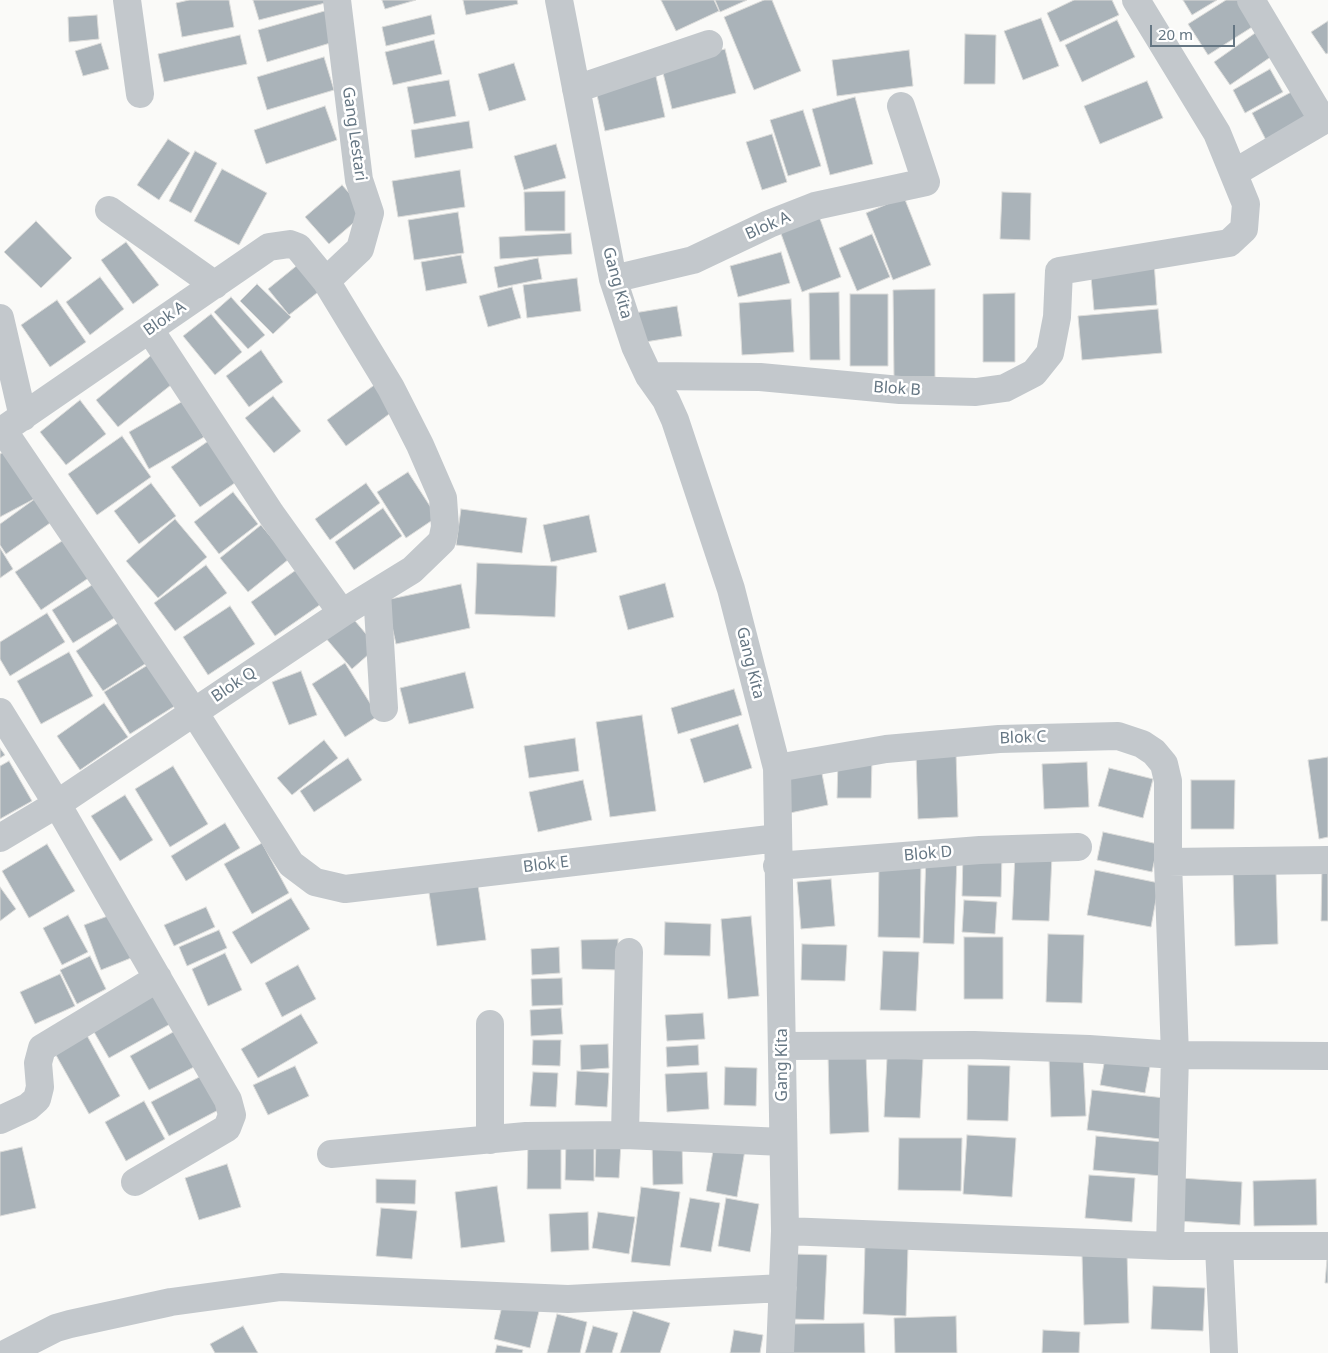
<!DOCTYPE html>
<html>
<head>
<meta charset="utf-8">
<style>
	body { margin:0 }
	#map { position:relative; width:1328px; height:1353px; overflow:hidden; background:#fafaf8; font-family:"Noto Sans",sans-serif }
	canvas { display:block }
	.scale { position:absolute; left:1150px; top:25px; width:85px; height:22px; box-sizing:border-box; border:2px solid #657683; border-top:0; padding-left:6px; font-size:15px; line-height:18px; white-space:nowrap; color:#657683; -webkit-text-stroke:4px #fff; paint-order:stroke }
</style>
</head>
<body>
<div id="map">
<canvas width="1328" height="1353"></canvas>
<div class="scale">20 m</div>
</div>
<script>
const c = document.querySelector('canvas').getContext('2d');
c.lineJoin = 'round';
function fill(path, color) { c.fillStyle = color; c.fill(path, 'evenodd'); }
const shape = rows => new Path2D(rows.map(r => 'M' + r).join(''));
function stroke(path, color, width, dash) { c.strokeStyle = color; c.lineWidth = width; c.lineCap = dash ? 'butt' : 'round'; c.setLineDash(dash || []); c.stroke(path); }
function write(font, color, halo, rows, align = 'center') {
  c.font = font + ' "Noto Sans",sans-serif'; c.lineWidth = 5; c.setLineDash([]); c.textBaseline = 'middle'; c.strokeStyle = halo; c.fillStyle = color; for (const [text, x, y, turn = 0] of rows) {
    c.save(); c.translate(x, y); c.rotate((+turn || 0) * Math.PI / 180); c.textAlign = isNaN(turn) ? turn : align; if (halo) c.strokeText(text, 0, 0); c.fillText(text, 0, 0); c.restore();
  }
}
const building = shape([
	[189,0,229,0,234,27,182,37,176,3,189,0],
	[253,0,328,0,329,2,259,20,253,0],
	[382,0,416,0,385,9,382,0],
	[463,0,517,0,518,4,466,15,463,0],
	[661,0,714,0,719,11,676,31,661,0],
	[715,0,747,0,720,12,715,0],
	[764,0,772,0,801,71,754,90,724,17,764,0],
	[1074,0,1112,0,1119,15,1060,42,1047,13,1074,0],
	[1183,0,1217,0,1192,15,1183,0],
	[1226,0,1246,0,1260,22,1208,55,1188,24,1226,0],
	[328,10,337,41,267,62,258,30,328,10],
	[97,15,99,39,69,42,68,17,97,15],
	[431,15,435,34,386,46,382,27,431,15],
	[1041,18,1059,66,1023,80,1004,31,1041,18],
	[1117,20,1135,57,1082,82,1065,45,1117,20],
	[1328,21,1328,53,1326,54,1311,32,1328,21],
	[1258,31,1275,54,1230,85,1214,62,1258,31],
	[965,34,996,35,995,84,964,84,965,34],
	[240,35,247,64,164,82,158,54,240,35],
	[434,40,442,74,393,85,385,52,434,40],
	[101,43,109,69,83,76,75,51,101,43],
	[725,49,736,93,672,109,661,65,725,49],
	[909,50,913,86,837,96,832,60,909,50],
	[324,57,334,90,267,110,257,77,324,57],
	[514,63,526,100,489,111,478,74,514,63],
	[1270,69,1283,92,1245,113,1233,90,1270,69],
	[655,72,665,117,605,131,595,86,655,72],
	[449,80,456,116,414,124,407,87,449,80],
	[1147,81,1163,118,1100,144,1084,106,1147,81],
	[1297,89,1312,119,1267,142,1252,113,1297,89],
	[855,97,873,164,830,175,812,109,855,97],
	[325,106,337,140,266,164,254,130,325,106],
	[803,110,821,166,788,176,770,120,803,110],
	[469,121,473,148,415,158,411,130,469,121],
	[772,134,787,182,762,190,746,142,772,134],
	[168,139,190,153,159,200,137,185,168,139],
	[556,144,566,178,524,190,514,156,556,144],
	[195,151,217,163,191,213,169,201,195,151],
	[222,169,267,193,239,245,194,221,222,169],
	[460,170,465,207,398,217,392,181,460,170],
	[342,185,366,212,329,244,305,217,342,185],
	[565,191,565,231,525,231,524,192,565,191],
	[1002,192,1031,193,1030,240,1000,239,1002,192],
	[904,197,931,265,893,280,866,213,904,197],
	[458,212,464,253,414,260,408,220,458,212],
	[819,216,841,277,802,292,780,231,819,216],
	[36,221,72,258,41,288,4,252,36,221],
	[571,233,572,254,500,259,499,237,571,233],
	[872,234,890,277,857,291,839,248,872,234],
	[126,242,159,285,133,304,101,260,126,242],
	[781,252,790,283,738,297,730,266,781,252],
	[461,255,467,283,426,291,421,262,461,255],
	[538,258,542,279,498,288,494,267,538,258],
	[1154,261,1157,305,1094,310,1090,266,1154,261],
	[300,263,322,289,289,315,268,289,300,263],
	[100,277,124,309,90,335,66,302,100,277],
	[577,278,581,311,527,318,523,285,577,278],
	[257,284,291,317,273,334,240,301,257,284],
	[512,287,521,318,488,327,479,296,512,287],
	[935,289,935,377,894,377,893,290,935,289],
	[839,292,840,360,810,360,809,293,839,292],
	[1015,293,1015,362,983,362,983,294,1015,293],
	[850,294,888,294,888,366,850,366,850,294],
	[231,297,265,335,248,349,214,312,231,297],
	[791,299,794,352,742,355,739,303,791,299],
	[57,300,86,342,50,367,21,325,57,300],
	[677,306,682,336,639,343,634,313,677,306],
	[1158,309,1162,353,1082,360,1078,316,1158,309],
	[211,314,242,352,215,375,183,336,211,314],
	[261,350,283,382,249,407,226,376,261,350],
	[154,353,176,381,118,427,96,400,154,353],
	[377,383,396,409,346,446,327,420,377,383],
	[273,396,301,431,274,453,245,418,273,396],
	[80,400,106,434,66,465,40,432,80,400],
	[183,401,204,437,149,469,129,432,183,401],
	[122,436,151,477,97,515,68,474,122,436],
	[214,437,242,478,200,507,171,467,214,437],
	[7,450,34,499,0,517,0,454,7,450],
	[408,472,437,517,406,538,377,492,408,472],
	[151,483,176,516,139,544,114,511,151,483],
	[366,483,380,503,330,540,315,519,366,483],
	[233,492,258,524,219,554,194,522,233,492],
	[43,493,60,516,6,554,0,545,0,524,43,493],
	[383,508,402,536,354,570,335,542,383,508],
	[461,509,527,518,522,553,456,545,461,509],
	[589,515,597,552,551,562,543,525,589,515],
	[175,519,207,557,158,598,126,561,175,519],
	[261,525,289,559,248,592,220,558,261,525],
	[71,535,96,573,41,610,15,572,71,535],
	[0,548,13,569,0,578,0,548],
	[477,563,557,566,555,617,475,614,477,563],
	[206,565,227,593,175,631,154,603,206,565],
	[296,570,321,604,275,636,251,602,296,570],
	[100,580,121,614,73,643,52,610,100,580],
	[665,583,674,617,628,630,619,596,665,583],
	[461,584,470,628,396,644,386,600,461,584],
	[230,606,255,644,208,675,183,637,230,606],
	[47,613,65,642,10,676,0,659,0,642,47,613],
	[350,615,377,647,352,669,324,636,350,615],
	[121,621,148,662,103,691,76,651,121,621],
	[69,652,93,696,41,724,17,681,69,652],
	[151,663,178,704,130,734,104,692,151,663],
	[345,663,378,716,345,737,312,684,345,663],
	[301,671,317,715,289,725,272,682,301,671],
	[465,672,474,708,409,724,400,688,465,672],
	[734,689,742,715,678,734,671,708,734,689],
	[104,703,128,737,80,770,57,736,104,703],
	[642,715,656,811,610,817,596,722,642,715],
	[738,724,752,768,704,783,690,739,738,724],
	[575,738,579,771,529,778,524,746,575,738],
	[324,740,338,758,292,795,277,778,324,740],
	[0,748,5,755,0,758,0,748],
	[956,752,958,817,918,819,916,754,956,752],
	[1328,757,1328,837,1319,839,1308,760,1328,757],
	[348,758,362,780,314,812,300,791,348,758],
	[838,759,872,760,871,798,837,798,838,759],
	[9,761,32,801,0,819,0,766,9,761],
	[1087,762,1089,807,1044,809,1042,764,1087,762],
	[820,763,828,805,790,813,782,771,820,763],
	[173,766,208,824,170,847,135,789,173,766],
	[1109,768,1153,779,1143,818,1098,806,1109,768],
	[583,780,592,820,538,832,529,792,583,780],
	[1191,780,1235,780,1234,829,1191,829,1191,780],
	[125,795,153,840,120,861,91,816,125,795],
	[225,823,240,848,186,881,171,856,225,823],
	[1103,832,1158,844,1152,872,1097,860,1103,832],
	[262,843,289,893,252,914,224,864,262,843],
	[47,844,75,891,29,918,2,871,47,844],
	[963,853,1002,854,1001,897,962,896,963,853],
	[1015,854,1052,856,1049,921,1012,920,1015,854],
	[926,856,957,857,954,944,923,943,926,856],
	[879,863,921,863,920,938,878,937,879,863],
	[1322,865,1328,865,1328,921,1321,921,1322,865],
	[1095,870,1159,883,1151,927,1087,915,1095,870],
	[1276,871,1278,944,1235,946,1233,872,1276,871],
	[477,878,486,940,437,946,428,886,477,878],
	[831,879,835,926,801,929,797,882,831,879],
	[0,887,16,909,0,921,0,887],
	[291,898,310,929,251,964,232,932,291,898],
	[964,900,997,902,995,934,962,932,964,900],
	[206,907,215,927,174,946,164,925,206,907],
	[113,914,131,958,101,970,84,925,113,914],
	[68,915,88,952,62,965,43,928,68,915],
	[751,916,759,996,728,999,721,919,751,916],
	[665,922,711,924,710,956,664,955,665,922],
	[219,930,227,948,187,966,179,947,219,930],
	[1048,934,1084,935,1082,1003,1046,1002,1048,934],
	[964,937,1003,937,1003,999,964,999,964,937],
	[618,939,618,970,582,969,581,940,618,939],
	[802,944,847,945,845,981,801,980,802,944],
	[559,947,560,973,532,975,531,949,559,947],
	[883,951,919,952,916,1011,880,1010,883,951],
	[225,953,242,990,208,1006,192,969,225,953],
	[90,956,106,989,77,1004,60,970,90,956],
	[298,965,316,999,282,1017,265,983,298,965],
	[60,974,75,1006,35,1024,20,992,60,974],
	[562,978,563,1005,532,1006,531,979,562,978],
	[153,990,172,1023,109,1058,90,1025,153,990],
	[561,1008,563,1034,531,1036,530,1010,561,1008],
	[703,1013,705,1039,667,1041,665,1015,703,1013],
	[301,1014,318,1043,258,1078,241,1049,301,1014],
	[84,1030,120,1096,89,1114,52,1048,84,1030],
	[175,1031,194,1067,149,1090,130,1056,175,1031],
	[533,1040,561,1040,560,1066,532,1065,533,1040],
	[608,1044,609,1068,581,1070,580,1045,608,1044],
	[698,1045,699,1065,667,1067,666,1047,698,1045],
	[1106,1053,1151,1061,1145,1093,1100,1085,1106,1053],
	[866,1054,869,1132,830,1134,828,1055,866,1054],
	[1083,1056,1086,1116,1051,1117,1049,1058,1083,1056],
	[887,1058,923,1059,920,1118,884,1117,887,1058],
	[968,1065,1010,1066,1008,1121,967,1120,968,1065],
	[295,1066,309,1096,268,1115,253,1085,295,1066],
	[725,1067,757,1068,756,1106,724,1105,725,1067],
	[577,1071,609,1073,607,1107,575,1105,577,1071],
	[533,1072,558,1073,556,1107,530,1106,533,1072],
	[707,1072,709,1109,667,1112,665,1074,707,1072],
	[207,1073,224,1107,169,1136,151,1102,207,1073],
	[1092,1090,1165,1098,1160,1139,1087,1130,1092,1090],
	[144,1101,165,1139,126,1161,105,1122,144,1101],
	[967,1135,1016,1138,1012,1197,963,1194,967,1135],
	[1096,1136,1165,1142,1162,1176,1093,1170,1096,1136],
	[899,1138,962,1138,961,1191,898,1190,899,1138],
	[528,1140,561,1140,561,1189,527,1189,528,1140],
	[566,1141,594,1141,594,1181,565,1180,566,1141],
	[596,1141,621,1142,619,1178,595,1177,596,1141],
	[682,1142,683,1184,653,1185,652,1143,682,1142],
	[714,1145,745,1150,737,1197,706,1191,714,1145],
	[22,1147,36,1208,0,1216,0,1152,22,1147],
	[227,1164,241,1207,199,1220,185,1178,227,1164],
	[1089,1175,1135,1178,1132,1222,1085,1218,1089,1175],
	[1180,1178,1242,1182,1240,1225,1177,1221,1180,1178],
	[376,1179,416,1180,415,1204,376,1203,376,1179],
	[1316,1179,1317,1225,1254,1226,1253,1181,1316,1179],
	[497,1186,505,1242,461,1248,455,1192,497,1186],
	[641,1187,680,1192,670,1266,631,1262,641,1187],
	[690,1198,720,1203,711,1252,680,1247,690,1198],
	[726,1198,759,1204,750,1252,718,1246,726,1198],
	[381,1208,417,1211,412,1259,376,1256,381,1208],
	[588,1212,589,1250,551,1252,549,1214,588,1212],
	[598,1212,635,1217,629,1254,592,1248,598,1212],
	[865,1245,908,1247,906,1316,863,1314,865,1245],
	[1328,1247,1328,1283,1325,1283,1328,1247],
	[1127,1253,1129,1323,1084,1325,1082,1255,1127,1253],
	[794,1254,827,1255,824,1320,791,1319,794,1254],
	[1153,1286,1205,1288,1203,1331,1151,1329,1153,1286],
	[504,1298,540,1307,530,1348,494,1339,504,1298],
	[633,1311,670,1323,660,1353,620,1353,633,1311],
	[557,1314,587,1322,580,1353,547,1353,557,1314],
	[956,1316,957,1353,895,1353,894,1318,956,1316],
	[864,1323,865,1353,790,1353,789,1324,864,1323],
	[243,1326,258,1353,215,1353,210,1344,243,1326],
	[593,1326,618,1333,612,1353,585,1353,593,1326],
	[734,1330,763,1335,760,1353,730,1353,734,1330],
	[1043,1330,1080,1332,1079,1353,1042,1353,1043,1330],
	[497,1345,523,1350,522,1353,495,1353,497,1345]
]);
fill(building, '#aab3b9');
stroke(building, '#dcdcda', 1);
stroke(shape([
	[127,0,140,94],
	[559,0,613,279,635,346,649,376,666,400,675,420,731,589,777,768,785,1231,780,1353],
	[576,89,709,44],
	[1234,173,1319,123,1322,119,1251,0],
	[109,210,215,285],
	[613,279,693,260,769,224,815,206,926,182,901,106],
	[326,281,360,249,370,213,359,180,337,0],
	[0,318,23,417],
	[150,330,271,514,342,613],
	[649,376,760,377,900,390,976,392,1005,388,1034,373,1050,353,1057,317,1059,271,1229,243,1244,229,1246,204,1217,133,1136,0],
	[3,430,194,712,291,864,315,882,345,889,778,838],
	[0,432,269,247,290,244,298,247,326,281,391,388,420,445,443,498,445,527,442,541,412,570,342,613,57,804,0,838],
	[377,592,384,708],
	[0,712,57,804,228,1100,232,1115,227,1128,135,1182],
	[777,768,886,749,999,739,1118,736,1142,744,1154,752,1164,764,1168,781,1168,862,1175,1055,1170,1246],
	[1168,862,1328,860],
	[777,866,980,850,1078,847],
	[490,1024,490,1140],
	[783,1046,974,1045,1089,1049,1175,1055,1328,1056],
	[0,1120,28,1107,37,1099,40,1087,38,1063,42,1048,158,978],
	[625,1135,629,952],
	[331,1154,526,1136,625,1135,783,1142],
	[785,1231,1170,1246,1328,1246],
	[1219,1247,1224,1353],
	[7,1353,56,1328,70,1324,171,1302,281,1287,568,1299,783,1288]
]), '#c3c8cc', 28);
write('16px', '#657683', '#fff', [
	["Gang Lestari",354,134,82],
	["Blok A",768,226,-24],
	["Gang Kita",617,283,75],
	["Blok A",165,319,-35],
	["Blok B",897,389,4],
	["Gang Kita",750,663,76],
	["Blok Q",234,685,-34],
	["Blok C",1023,738,-2],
	["Blok D",928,854,-5],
	["Blok E",546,865,-7],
	["Gang Kita",782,1065,-90]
]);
</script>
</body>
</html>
